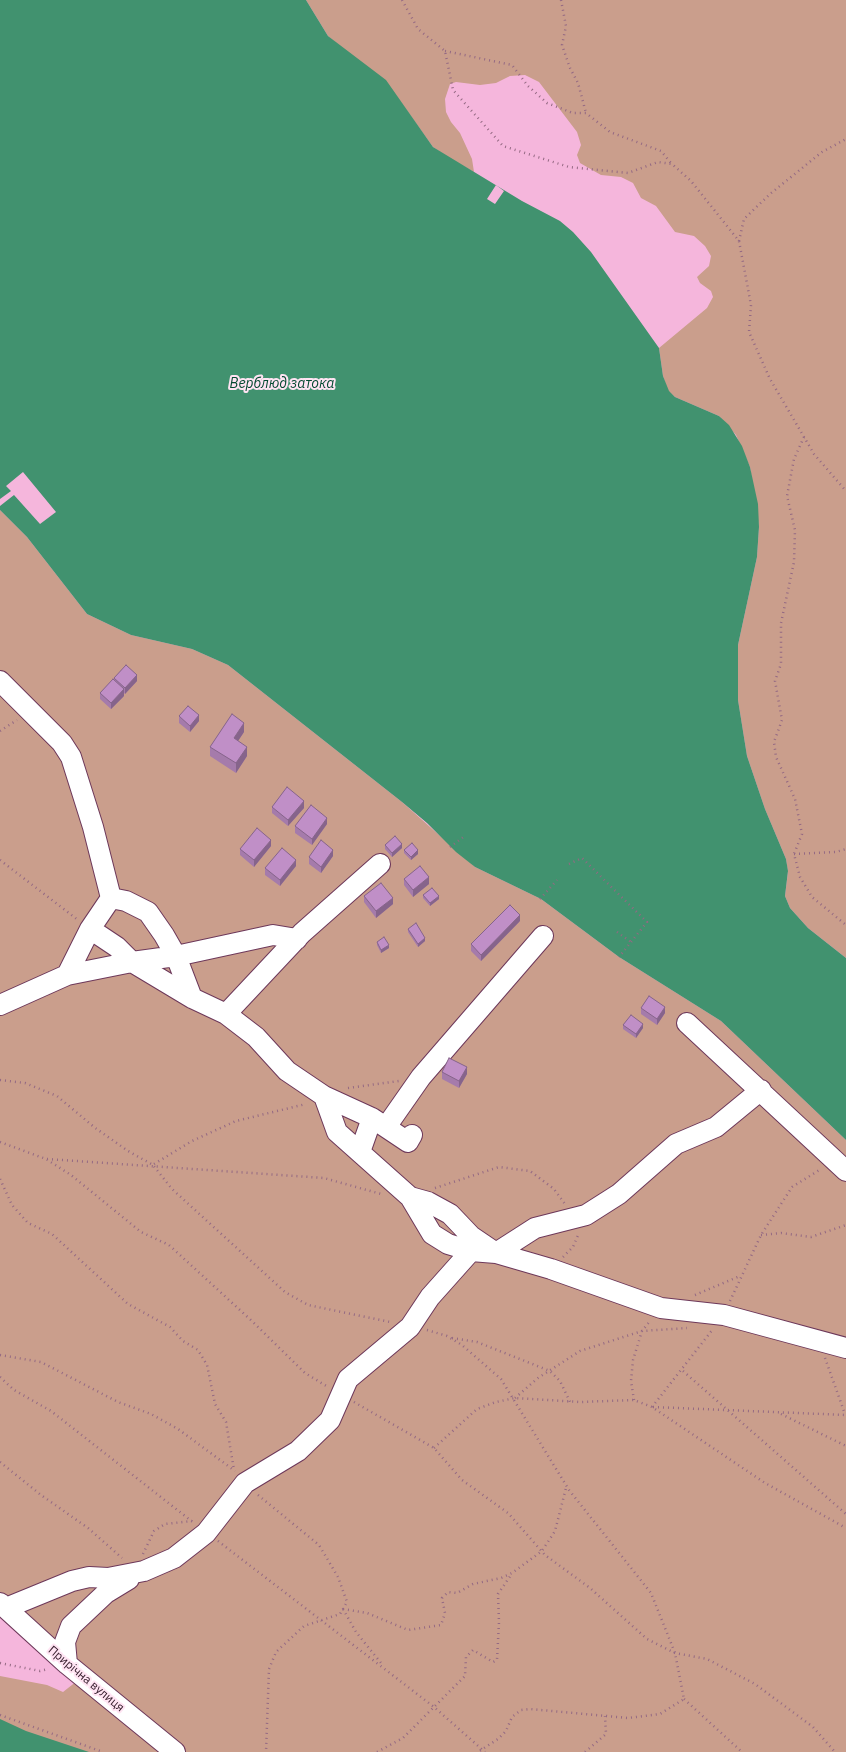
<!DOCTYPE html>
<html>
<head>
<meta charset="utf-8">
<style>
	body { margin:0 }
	canvas { display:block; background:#f5b6dc }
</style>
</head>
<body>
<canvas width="846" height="1752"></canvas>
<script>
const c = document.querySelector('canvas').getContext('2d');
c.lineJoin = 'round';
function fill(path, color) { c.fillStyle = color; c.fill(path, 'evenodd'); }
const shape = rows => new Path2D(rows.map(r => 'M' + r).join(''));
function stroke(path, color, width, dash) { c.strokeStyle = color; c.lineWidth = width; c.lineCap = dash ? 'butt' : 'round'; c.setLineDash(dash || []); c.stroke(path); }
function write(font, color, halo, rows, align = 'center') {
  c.font = font + ' "IBM Plex Sans",sans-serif'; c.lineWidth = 4; c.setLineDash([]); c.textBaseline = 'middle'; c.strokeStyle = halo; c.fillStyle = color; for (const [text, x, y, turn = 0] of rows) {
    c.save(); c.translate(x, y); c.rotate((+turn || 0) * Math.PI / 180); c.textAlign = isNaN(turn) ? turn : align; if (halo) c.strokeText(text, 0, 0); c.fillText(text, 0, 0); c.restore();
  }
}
fill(shape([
	[306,0,846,0,846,958,808,928,790,908,785,896,788,872,786,859,765,809,747,756,738,700,737,670,738,645,757,557,759,527,750,467,736,435,719,416,675,397,668,391,663,376,659,348,707,308,713,297,711,291,700,283,697,277,709,266,711,256,705,246,694,236,675,232,656,206,641,198,633,183,621,177,601,175,580,163,577,155,581,145,577,132,539,82,525,75,510,76,496,83,480,85,456,82,450,84,445,99,446,112,451,122,460,133,472,159,474,172,449,158,433,147,395,94,328,36],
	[0,510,27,537,87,614,131,635,192,649,228,665,402,802,475,867,541,899,619,957,721,1021,846,1140,846,1752,186,1752,0,1595],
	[0,1676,47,1685,63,1692,77,1681,173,1752,0,1752]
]), '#ca9e8c');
fill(shape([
	[0,0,306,0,328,36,386,80,433,147,522,201,560,221,573,232,591,252,659,348,663,376,669,391,675,397,719,416,729,425,742,446,750,467,758,504,759,527,757,557,738,645,738,700,747,756,765,809,786,859,788,871,785,896,790,908,808,928,846,958,846,1140,721,1021,619,957,541,899,475,867,456,852,427,823,402,802,228,665,192,649,131,635,87,614,27,537,0,510],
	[0,1719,26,1731,89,1752,0,1752]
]), '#41926f');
fill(shape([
	[496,185,504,191,495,204,487,199],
	[23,472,56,512,40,524,14,495,0,506,0,499,11,491,6,486]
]), '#f5b6dc');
const minor = shape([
	[0,681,62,743,71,757,93,827,111,898,126,901,148,912,164,935,176,956,192,998],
	[90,929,117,947,132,962,176,956,273,935,297,939],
	[67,975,90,929,111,898],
	[0,1005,67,975,132,962,192,998,226,1014,256,1037,287,1071,324,1096,372,1118,408,1142,412,1135],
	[226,1014,302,933,380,864],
	[687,1023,846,1171],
	[324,1096,337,1132,410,1197,428,1202,450,1214,471,1236,496,1253,551,1269,661,1308,724,1315,846,1348],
	[386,1127,421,1077,543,936],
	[360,1152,372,1118],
	[410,1197,432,1234,448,1244,471,1251],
	[0,1603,67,1664,175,1752],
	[6,1608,72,1581,89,1577,108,1578,144,1571,174,1558,206,1533,245,1483,298,1451,330,1420,348,1379,410,1327,430,1297,471,1251,496,1253,535,1228,586,1215,619,1194,676,1144,716,1127,761,1090],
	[67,1664,65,1642,71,1626,106,1593,129,1579]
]);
stroke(minor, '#6d385a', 22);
stroke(shape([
	[402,0,418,29,445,51,453,90,503,146,569,167,628,173,658,162,672,164,691,181,739,241,751,305,749,332,770,379,814,454,846,491],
	[561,0,566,26,562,45,570,68,578,83,586,113],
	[445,51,512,65,528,86,547,103,573,113,586,113,610,132,661,151,671,163],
	[739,241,744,219,770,194,822,152,846,139],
	[804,437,794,459,787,496,795,530,794,562,781,623,781,664,775,681,782,720,774,742,776,757,795,799,802,834,794,854,800,877,812,897,846,925],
	[0,731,17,720],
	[450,847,466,835],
	[794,854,836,852,846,849],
	[0,860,78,920],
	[569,864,582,858,647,922,619,957],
	[540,899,557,880],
	[617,932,631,942],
	[0,1080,25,1083,57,1096,94,1127,128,1151,153,1165,172,1189,285,1292,308,1305,390,1322],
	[348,1088,399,1081],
	[0,1142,46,1159,71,1175,141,1232,169,1245,253,1322,305,1373,328,1387],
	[47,1159,324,1178,381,1194],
	[154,1164,192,1141,236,1121,306,1104],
	[0,1179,12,1205,28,1223,52,1234,128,1304,170,1327,183,1341,198,1350,207,1365,215,1404,226,1422,234,1470],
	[435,1188,499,1167,530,1171,554,1189,565,1204],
	[761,1235,781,1233,811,1237,846,1225],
	[563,1257,573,1247,579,1233],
	[695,1295,740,1276],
	[730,1301,761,1235,792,1187,821,1169],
	[427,1330,447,1336,462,1345,501,1379,569,1490,651,1593,675,1653,684,1699,660,1714,628,1718,530,1709,521,1710,512,1717,506,1731,498,1739,478,1752],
	[452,1338,477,1342,550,1371,560,1381,570,1402],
	[0,1355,41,1362,118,1402,151,1414,178,1429,235,1471],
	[825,1358,845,1414],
	[683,1371,846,1514],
	[0,1377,14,1390,51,1411,194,1523],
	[515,1398,538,1378,580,1351,642,1331,687,1328],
	[634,1400,631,1381,633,1360,642,1331,650,1321],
	[354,1402,434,1448,462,1480,508,1513,545,1555,590,1588,647,1639,675,1653,707,1659,755,1684,813,1727,835,1752],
	[652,1407,713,1329],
	[653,1407,846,1415],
	[781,1414,846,1446],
	[434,1448,477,1409,496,1402,515,1398,580,1402,634,1400,652,1407,765,1483,846,1528],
	[0,1462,41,1495,88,1528,122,1558],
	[258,1495,319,1545,338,1577,347,1602,340,1614,304,1626,276,1652,269,1669,266,1752],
	[218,1541,434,1707,485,1752],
	[143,1554,154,1531,165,1524,192,1521],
	[343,1609,367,1613,408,1630,441,1625,445,1613,442,1598,448,1592,457,1593,473,1584,501,1578,512,1573,542,1551,555,1531,566,1488],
	[343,1609,356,1632,381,1663],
	[0,1663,40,1671,48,1669],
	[684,1699,742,1752],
	[0,1715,103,1752],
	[377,1752,403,1738,465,1676,466,1657,473,1650,493,1662,497,1660,499,1622,498,1594,511,1575],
	[585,1752,606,1734,605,1716]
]), '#946983', 2.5, [1, 4]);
stroke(minor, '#fff', 20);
fill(shape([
	[114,678,137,681,125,694,124,693,124,696,111,709,100,699,100,693,114,680],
	[179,716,199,721,190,732,179,723],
	[244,732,238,741,247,756,236,773,210,756,210,747],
	[272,807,304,808,288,826,272,813],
	[327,824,312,845,295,833,295,826],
	[385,845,402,848,392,857,385,849],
	[271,846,254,867,240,855,240,849],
	[404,850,418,854,411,860,404,853],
	[333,856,321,873,309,864,309,857],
	[296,866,280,886,265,875,265,868],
	[404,879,429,884,413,897,404,885],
	[423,895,439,899,430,906,423,898],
	[364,896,393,904,376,918,364,902],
	[520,921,481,961,471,951,471,944],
	[408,929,425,941,418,947,408,932],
	[377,942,389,948,381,953,377,945],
	[641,1008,665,1013,657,1025,641,1014],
	[623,1025,643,1028,636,1038,623,1029],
	[442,1072,467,1074,459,1088,442,1079]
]), '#a57bab');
fill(shape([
	[137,675,137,681,125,694,125,688],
	[124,689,124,696,111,709,111,703],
	[199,715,199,721,190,732,190,726],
	[244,723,244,732,234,747,234,738],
	[247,747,247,756,236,773,236,763],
	[304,801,304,808,288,826,288,820],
	[327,818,327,824,312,845,312,839],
	[271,840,271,846,254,867,254,860],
	[402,844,402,848,392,857,392,853],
	[333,850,333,856,321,873,321,867],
	[418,850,418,854,411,860,411,857],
	[296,860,296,866,280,886,280,880],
	[429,877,429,884,413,897,413,890],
	[439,896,439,899,430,906,430,903],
	[393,898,393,904,376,918,376,911],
	[520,915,520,921,481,961,481,955],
	[425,938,425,941,418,947,418,944],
	[389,945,389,948,381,953,381,950],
	[665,1007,665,1013,657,1025,657,1019],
	[643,1024,643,1028,636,1038,636,1034],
	[467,1067,467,1074,459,1088,459,1081]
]), '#86648b');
const building = shape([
	[126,665,137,675,125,688,114,678,126,665],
	[113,679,124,689,111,703,100,693,113,679],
	[188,706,199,715,190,726,179,716,188,706],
	[232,714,244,723,234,738,247,747,236,763,210,747,232,714],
	[287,787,304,801,288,820,272,807,287,787],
	[311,805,327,818,312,839,295,826,311,805],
	[257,828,271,840,254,860,240,849,257,828],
	[395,836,402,844,392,853,385,845,395,836],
	[321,840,333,850,321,867,309,857,321,840],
	[412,843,418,850,411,857,404,850,412,843],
	[282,848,296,860,280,880,265,868,282,848],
	[420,866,429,877,413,890,404,879,420,866],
	[381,883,393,898,376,911,364,896,381,883],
	[432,888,439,896,430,903,423,895,432,888],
	[510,905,520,915,481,955,471,944,510,905],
	[416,923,425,938,418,944,408,929,416,923],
	[384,937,389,945,381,950,377,942,384,937],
	[649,996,665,1007,657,1019,641,1008,649,996],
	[631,1015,643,1024,636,1034,623,1025,631,1015],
	[449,1058,467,1067,459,1081,442,1072,449,1058]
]);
fill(building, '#c08fc7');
stroke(building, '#86648b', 1);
write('12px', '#331b2a', '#ffe4f3', [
	["Прирічна вулиця",86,1679,40]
]);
write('italic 14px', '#054a31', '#ffe4f3', [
	["Верблюд затока",282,384]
]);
</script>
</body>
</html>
